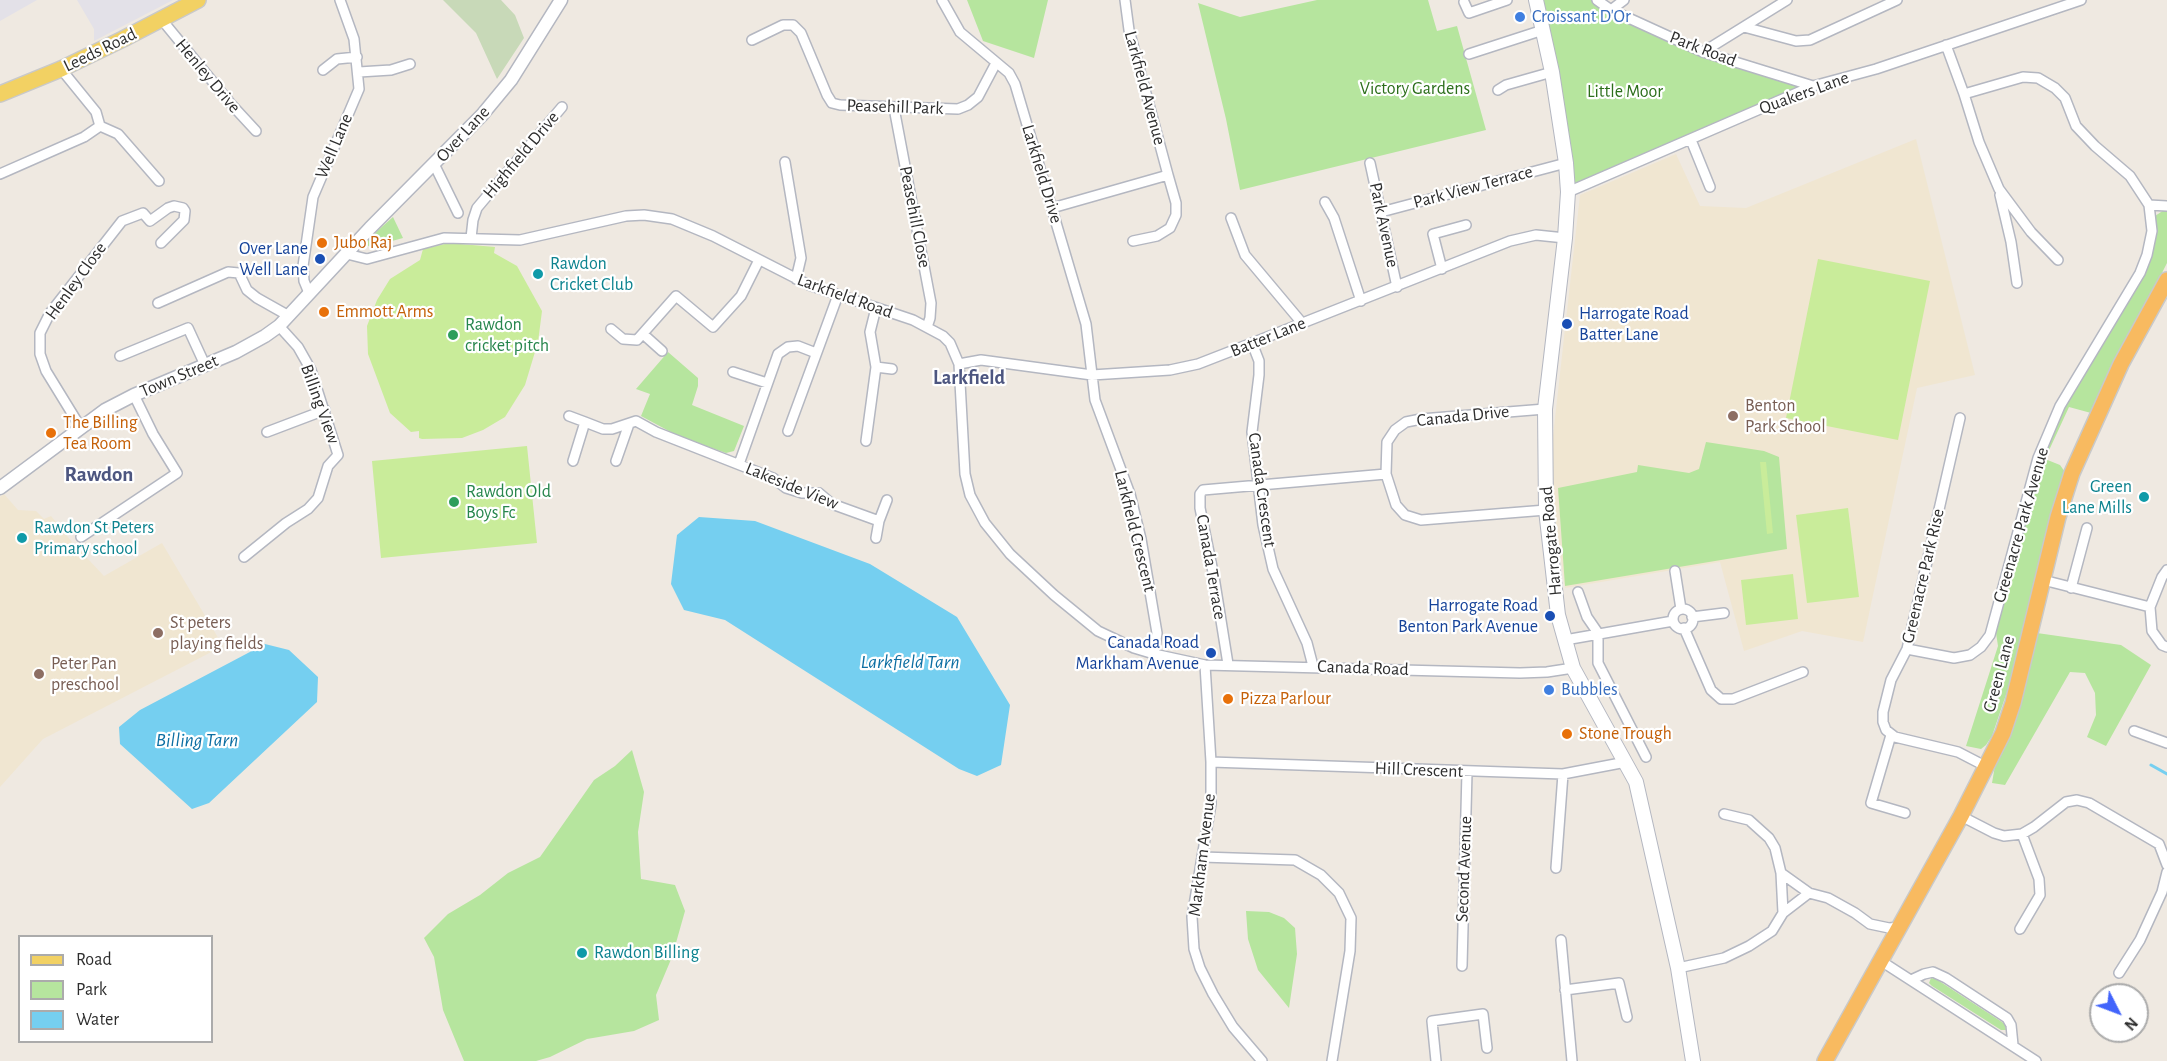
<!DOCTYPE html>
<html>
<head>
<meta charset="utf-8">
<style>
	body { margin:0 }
	#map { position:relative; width:2167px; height:1061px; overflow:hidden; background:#efe9e1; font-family:"Alegreya Sans",sans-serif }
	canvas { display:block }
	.legend { position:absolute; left:18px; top:935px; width:195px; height:108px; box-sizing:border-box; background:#fff; border:2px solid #ababab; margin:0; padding:8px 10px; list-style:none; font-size:18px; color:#2e2e2e }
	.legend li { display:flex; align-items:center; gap:12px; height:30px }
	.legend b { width:30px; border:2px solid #ababab }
	.north { position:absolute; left:2089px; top:983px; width:60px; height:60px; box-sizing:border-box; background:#fff; border:2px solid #ababab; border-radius:50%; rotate:132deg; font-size:16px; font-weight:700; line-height:24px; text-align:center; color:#2e2e2e }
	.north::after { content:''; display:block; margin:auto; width:21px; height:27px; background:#4264fb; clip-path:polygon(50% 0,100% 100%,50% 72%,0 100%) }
</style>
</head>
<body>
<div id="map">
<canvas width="2167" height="1061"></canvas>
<ul class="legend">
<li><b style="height:8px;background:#f2d163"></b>Road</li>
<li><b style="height:16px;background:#b6e59e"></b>Park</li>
<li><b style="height:16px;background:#75cff0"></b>Water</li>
</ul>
<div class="north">N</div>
</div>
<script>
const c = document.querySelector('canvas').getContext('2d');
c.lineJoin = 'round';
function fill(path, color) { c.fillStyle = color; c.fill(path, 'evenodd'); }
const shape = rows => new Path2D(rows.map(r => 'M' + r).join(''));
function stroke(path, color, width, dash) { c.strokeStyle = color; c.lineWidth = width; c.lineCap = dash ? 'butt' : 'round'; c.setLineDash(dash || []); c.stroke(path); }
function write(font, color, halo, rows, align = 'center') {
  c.font = font + ' "Alegreya Sans",sans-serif'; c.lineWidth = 4.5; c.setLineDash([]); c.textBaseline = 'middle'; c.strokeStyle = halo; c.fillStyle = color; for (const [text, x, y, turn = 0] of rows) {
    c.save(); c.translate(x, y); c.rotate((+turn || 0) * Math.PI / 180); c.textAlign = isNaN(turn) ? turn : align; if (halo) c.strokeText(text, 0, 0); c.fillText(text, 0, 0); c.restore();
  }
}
fill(shape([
	[0,0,37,0,0,21],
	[77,0,173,0,94,41,94,29]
]), '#e3e1e8');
fill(shape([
	[1916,139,1975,375,1917,388,1863,642,1802,631,1744,651,1720,562,1565,588,1552,494,1552,445,1580,195,1676,154,1700,206,1746,208],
	[4,494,18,510,36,511,44,519,51,516,72,542,104,576,162,543,223,646,43,739,0,787,0,497]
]), '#f0e6d1');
fill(shape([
	[967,0,1048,0,1034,58,983,41],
	[1317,0,1428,0,1437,31,1457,26,1486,130,1240,190,1226,119,1198,3,1240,17],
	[1536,0,1597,0,1703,52,1813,86,1568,192],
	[2164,210,2167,210,2167,263,2091,413,2069,407,2045,459,2060,465,2065,472,2052,516,2009,686,1992,736,1986,745,1981,749,1966,746,1998,646,1996,633,2042,458,2072,392,2148,267,2155,216],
	[393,217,403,238,370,247,367,245,367,240],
	[668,352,698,378,698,386,692,405,744,426,734,451,726,453,680,437,641,416,650,394,636,389],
	[1706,442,1764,451,1779,457,1787,549,1565,586,1558,488,1637,472,1638,465,1689,473,1699,469],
	[2037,633,2121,645,2151,665,2106,746,2087,737,2096,715,2095,693,2085,673,2070,672,2005,785,1992,783,1997,754],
	[632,750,644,792,638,832,641,879,675,885,685,911,672,957,656,995,659,1020,634,1031,587,1039,550,1057,536,1061,464,1061,443,1010,434,957,424,938,448,914,480,895,508,873,540,857,594,780,615,766],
	[1246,911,1269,912,1284,918,1295,928,1297,954,1289,1008,1258,970,1248,939],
	[1931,978,1936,979,2005,1024,2006,1030,2001,1030,1932,986,1929,983]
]), '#b6e59e');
fill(shape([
	[443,0,501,0,515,15,524,38,497,79,476,33]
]), '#c8d9b8');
fill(shape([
	[449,243,495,247,494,253,517,266,542,311,538,342,525,385,505,417,483,430,462,438,422,439,419,438,419,431,411,432,390,413,368,354,367,326,377,300,390,279,420,260,423,249],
	[1818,259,1930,281,1898,440,1786,418],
	[527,446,537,543,381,558,372,461],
	[1760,462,1766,462,1773,533,1767,534],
	[1848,508,1859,597,1807,603,1796,515],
	[1793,574,1798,619,1746,625,1741,580]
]), '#c9ec9a');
fill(shape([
	[699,517,755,521,870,564,957,617,1010,705,1001,765,977,776,959,769,725,620,684,610,671,584,677,535],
	[265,644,289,650,318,677,317,702,209,803,192,809,120,744,119,727,140,710]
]), '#75cff0');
stroke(shape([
	[2151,765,2167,774]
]), '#75cff0', 3);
const minor = shape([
	[942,0,960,32,1009,73,1015,84,1086,324,1095,400,1130,494,1141,539,1157,633,1154,654],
	[1597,0,1611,10,1703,52,1813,86],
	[1464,2,1469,13,1507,0],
	[1611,10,1624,0],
	[162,20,231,104,256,131],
	[1744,27,1796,41,1810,40,1897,0],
	[752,40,783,25,793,25,801,33,827,95,832,103,840,105,958,109,968,105,978,97,996,63],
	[1946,45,1964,94,1979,142,1999,189,2031,232,2058,260],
	[1703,52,1787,0],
	[1469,54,1543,30],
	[61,69,96,112,100,126,118,134,159,181],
	[323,70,337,59,357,57],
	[359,72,391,70,410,64],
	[1498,90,1506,85,1552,72],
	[1964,94,2023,77,2038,78,2055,88,2065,98,2076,126,2095,146,2130,176,2149,205,2167,206],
	[894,108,931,303,930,318,927,327],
	[1691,140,1710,187],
	[785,162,801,258,796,279],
	[1370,163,1397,287],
	[434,164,458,213],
	[0,174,84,137,100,126],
	[1568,192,1813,86,1876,69,2081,0],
	[2000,195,2011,242,2017,283],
	[1325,202,1334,218,1361,301],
	[1052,208,1168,175,1129,30,1125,0],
	[1381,212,1566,163],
	[1231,218,1245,255,1302,323],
	[471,238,473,220,477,208,562,107],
	[1133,241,1157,236,1170,228,1176,215,1176,203,1168,175],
	[347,254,367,259,444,238,520,240,626,216,644,215,672,219,713,236,809,285,913,320,943,336,950,343,959,364,965,474,970,495,985,523,1010,554,1054,595,1098,631,1134,648,1154,654,1205,665,1520,673,1547,672,1573,668],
	[1442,269,1433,234,1466,225],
	[309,293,304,281,303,266,313,197,359,89,354,39,340,0],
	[158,303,228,272,239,273,247,290,257,298,289,316],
	[876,308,870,332,876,367,892,369],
	[611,329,623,339,637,340,676,296,713,327,741,296,759,260],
	[643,334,662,351],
	[1252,343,1259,361,1259,375,1252,432,1263,525,1273,569,1307,643,1313,666],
	[120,356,188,328,205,365],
	[959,364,981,360,1092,375,1170,370,1198,364,1252,343,1510,241,1536,235,1565,238],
	[733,372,767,383],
	[1545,409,1421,419,1406,422,1395,430,1387,442,1386,474,1396,505,1405,515,1421,520,1546,510],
	[569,416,585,422],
	[1960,418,1907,649,1891,680,1883,712,1883,722,1886,730,1895,737,1958,752,1987,767],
	[81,428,46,371,40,354,40,333,50,313,122,221,143,213,150,221,168,208,174,206,183,208,185,211,184,220,161,243],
	[788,431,838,295],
	[267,432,325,410],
	[866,441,876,367],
	[573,461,585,422,603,429,612,429,636,421,656,432,773,478,786,488,802,493,819,493,832,504,879,521,887,500],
	[616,461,629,424],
	[739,464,778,354,788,347,798,346,816,353],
	[81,537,177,473,153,434,134,395],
	[876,538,879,521],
	[244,557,286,523,308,509,318,498,328,466,338,455,311,370,298,347,279,326],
	[2167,570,2162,577,2150,607,2152,631,2162,645,2167,647],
	[1675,571,1681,609],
	[2043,580,2150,607],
	[2071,588,2087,528],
	[1578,592,1587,617,1598,633,1598,663,1646,757],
	'1673 619a10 10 0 1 1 20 0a10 10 0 1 1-20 0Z',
	[1692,617,1724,613],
	[1684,628,1711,690,1721,699,1733,699,1803,672],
	[1565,640,1673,621],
	[1907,649,1954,658,1970,655,1981,647,1990,635,2038,458,2060,406,2140,273,2147,255,2152,231,2149,205],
	[1228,664,1214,577,1200,508,1200,494,1203,490,1386,474],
	[1205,665,1211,762,1211,804,1192,917,1194,949,1200,968,1213,994,1233,1027,1262,1061],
	[2134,731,2167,743],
	[1891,735,1871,803,1905,813],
	[1211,762,1563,774,1626,762],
	[1724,814,1749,820,1769,838,1775,848,1781,873,1783,913],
	[1961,816,1994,833,2004,836,2022,834,2034,827,2066,802,2077,800,2089,803,2159,844,2167,865],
	[1202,857,1295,860,1321,875,1339,893,1351,918,1350,951,1332,1061],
	[1556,868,1563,774],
	[1781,873,1809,893],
	[2020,929,2040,895,2039,879,2022,834],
	[1561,940,1572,1061],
	[1881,961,2036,1061],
	[1462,966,1467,772],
	[1678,968,1724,958,1749,946,1772,931,1783,913,1809,893,1828,898,1855,913,1870,924,1889,928,1900,927],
	[2119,973,2140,940,2162,892,2167,872],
	[1911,980,1924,974,1933,972,1946,978,2007,1018,2011,1025,2013,1045],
	[1565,990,1619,983,1627,1017],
	[1436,1061,1432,1021,1483,1014,1487,1048]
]);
const tertiary = shape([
	[0,488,105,410,134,395,236,352,265,336,279,326,370,228,482,115,511,80,561,0]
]);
const secondary = shape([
	[1536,0,1552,72,1566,163,1568,192,1565,238,1545,409,1546,510,1558,615,1573,668,1636,782,1678,968,1693,1061]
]);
const primary = shape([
	[0,94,61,69,123,39,198,0]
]);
const trunk = shape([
	[1825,1061,1961,816,2003,733,2013,703,2058,517,2072,473,2121,364,2167,280]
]);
stroke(minor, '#b4b7c1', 12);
stroke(tertiary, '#b4b7c1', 15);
stroke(secondary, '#b4b7c1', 16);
stroke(primary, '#c9c9c9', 18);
stroke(trunk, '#c9c9c9', 18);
stroke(minor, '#fff', 9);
stroke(tertiary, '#fff', 12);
stroke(secondary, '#fff', 14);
stroke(primary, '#f2d163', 15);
stroke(trunk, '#f8ba60', 15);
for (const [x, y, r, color] of [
	[1520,17,6,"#3f7fe0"],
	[322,243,6,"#e8710a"],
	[320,259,6,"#1a4fb4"],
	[538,274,6,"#0f9aa8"],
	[324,312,6,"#e8710a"],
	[1567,324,6,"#1a4fb4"],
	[453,335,6,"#2e9e5b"],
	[1733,416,6,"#8d6e63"],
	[51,433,6,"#e8710a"],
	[2144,497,6,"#0f9aa8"],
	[454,502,6,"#2e9e5b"],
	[22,538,6,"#0f9aa8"],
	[1550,616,6,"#1a4fb4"],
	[158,633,6,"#8d6e63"],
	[1211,653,6,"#1a4fb4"],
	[39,674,6,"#8d6e63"],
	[1549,690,6,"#3f7fe0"],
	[1228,699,6,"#e8710a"],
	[1567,734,6,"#e8710a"],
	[582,953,6,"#0f9aa8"]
]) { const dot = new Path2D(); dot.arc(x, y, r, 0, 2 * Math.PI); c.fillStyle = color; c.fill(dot); stroke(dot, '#fff', 2); }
write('18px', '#366cbe', '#fff', [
	["Croissant D'Or",1532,17],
	["Bubbles",1561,690]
], 'left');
write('18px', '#2e2e2e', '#fff', [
	["Park Road",1703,49,21],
	["Leeds Road",100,50,-26],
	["Henley Drive",208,76,50],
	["Larkfield Avenue",1145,88,75],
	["Quakers Lane",1804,93,-20],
	["Peasehill Park",895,107,2],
	["Over Lane",463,134,-47],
	["Well Lane",334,146,-67],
	["Highfield Drive",521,155,-50],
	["Larkfield Drive",1042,174,73],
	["Park View Terrace",1473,187,-15],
	["Peasehill Close",915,217,79],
	["Park Avenue",1384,225,78],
	["Henley Close",76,281,-54],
	["Larkfield Road",845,296,20],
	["Batter Lane",1268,337,-22],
	["Town Street",179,376,-23],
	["Billing View",320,404,70],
	["Canada Drive",1463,416,-6],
	["Lakeside View",792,486,22],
	["Canada Crescent",1262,490,82],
	["Greenacre Park Avenue",2021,525,-74],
	["Larkfield Crescent",1135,531,76],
	["Harrogate Road",1551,541,-95],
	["Canada Terrace",1211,567,80],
	["Greenacre Park Rise",1923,576,-77],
	["Canada Road",1363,668,2],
	["Green Lane",1999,674,-75],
	["Hill Crescent",1419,770,2],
	["Markham Avenue",1202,855,-83],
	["Second Avenue",1464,869,-88]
]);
write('18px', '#2c6e1b', '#fff', [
	["Victory Gardens",1415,89],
	["Little Moor",1625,92]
]);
write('18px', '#c56008', '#fff', [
	["Jubo Raj",334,243],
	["Emmott Arms",336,312],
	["The Billing",63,423],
	["Tea Room",63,444],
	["Pizza Parlour",1240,699],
	["Stone Trough",1579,734]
], 'left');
write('18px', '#164399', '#fff', [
	["Over Lane",308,249],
	["Well Lane",308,270],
	["Harrogate Road",1579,314,"left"],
	["Batter Lane",1579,335,"left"],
	["Harrogate Road",1538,606],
	["Benton Park Avenue",1538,627],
	["Canada Road",1199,643],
	["Markham Avenue",1199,664]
], 'right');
write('18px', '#0d838f', '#fff', [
	["Rawdon",550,264],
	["Cricket Club",550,285],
	["Green",2132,487,"right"],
	["Lane Mills",2132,508,"right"],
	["Rawdon St Peters",34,528],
	["Primary school",34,549],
	["Rawdon Billing",594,953]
], 'left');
write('18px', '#27864d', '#fff', [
	["Rawdon",465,325],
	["cricket pitch",465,346],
	["Rawdon Old",466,492],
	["Boys Fc",466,513]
], 'left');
write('18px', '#785e54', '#fff', [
	["Benton",1745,406],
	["Park School",1745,427],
	["St peters",170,623],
	["playing fields",170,644],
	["Peter Pan",51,664],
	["preschool",51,685]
], 'left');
write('bold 20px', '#4d5680', '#fff', [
	["Larkfield",969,378]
]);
write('italic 20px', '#0d6fa3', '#fff', [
	["Larkfield Tarn",910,662],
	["Billing Tarn",197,740]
]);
write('bold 21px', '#4d5680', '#fff', [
	["Rawdon",99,475]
]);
</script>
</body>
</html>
